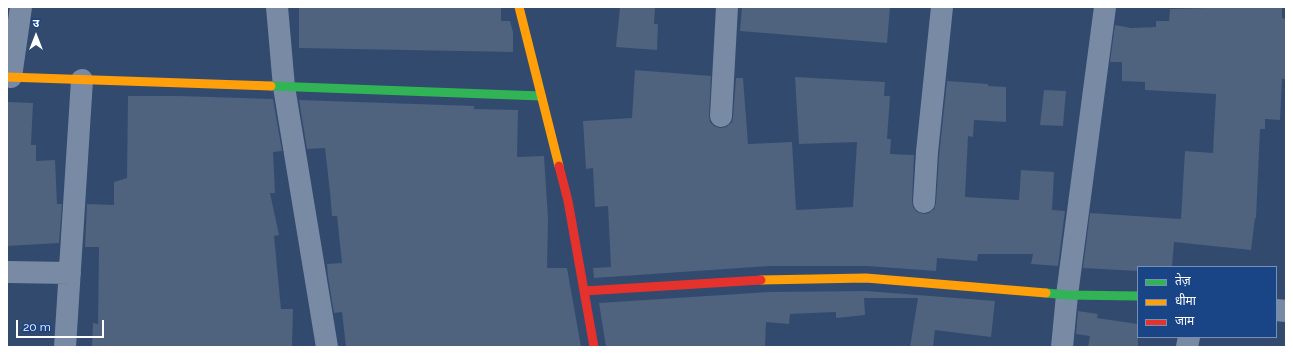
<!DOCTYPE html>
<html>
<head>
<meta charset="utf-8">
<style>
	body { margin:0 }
	#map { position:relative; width:1293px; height:354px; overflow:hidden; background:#324a6e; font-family:Raleway,"Noto Sans Devanagari",sans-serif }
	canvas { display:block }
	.frame { position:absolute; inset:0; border:8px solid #fff; pointer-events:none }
	.legend { position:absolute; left:1137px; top:266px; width:140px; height:72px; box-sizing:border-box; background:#194587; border:1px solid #758fb7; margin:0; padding:5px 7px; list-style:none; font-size:12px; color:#fff }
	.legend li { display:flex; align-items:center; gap:8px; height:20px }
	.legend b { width:20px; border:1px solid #758fb7 }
	.north { position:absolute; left:16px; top:16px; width:40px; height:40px; -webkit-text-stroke:3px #194587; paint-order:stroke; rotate:0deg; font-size:11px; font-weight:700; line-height:16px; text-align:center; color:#fff }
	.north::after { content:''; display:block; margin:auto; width:14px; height:18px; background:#fff; clip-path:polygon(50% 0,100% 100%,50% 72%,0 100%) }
	.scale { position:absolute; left:16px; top:320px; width:88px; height:18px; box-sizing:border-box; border:2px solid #fff; border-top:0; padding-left:5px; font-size:12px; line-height:14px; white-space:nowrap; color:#fff; -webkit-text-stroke:3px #194587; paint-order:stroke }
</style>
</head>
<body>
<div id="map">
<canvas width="1293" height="354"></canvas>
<div class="frame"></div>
<ul class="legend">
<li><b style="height:5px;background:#30b455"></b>तेज़</li>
<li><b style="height:5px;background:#ff9f0a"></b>धीमा</li>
<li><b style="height:5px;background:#e5322d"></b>जाम</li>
</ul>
<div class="north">उ</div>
<div class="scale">20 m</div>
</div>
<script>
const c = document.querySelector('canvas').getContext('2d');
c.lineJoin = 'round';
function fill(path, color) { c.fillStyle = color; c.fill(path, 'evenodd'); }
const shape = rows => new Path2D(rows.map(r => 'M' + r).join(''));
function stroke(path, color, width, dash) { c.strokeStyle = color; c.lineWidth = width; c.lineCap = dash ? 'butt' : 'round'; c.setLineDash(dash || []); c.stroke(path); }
fill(shape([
	[299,7,501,7,501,21,510,21,513,32,513,52,299,48],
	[620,7,655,7,654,24,658,24,657,50,616,47],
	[742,7,890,7,887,43,740,31],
	[1241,7,1282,7,1282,18,1286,19,1286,79,1282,79,1280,120,1265,119,1265,129,1260,129,1256,218,1255,218,1251,250,1174,242,1172,267,1138,267,1138,271,1083,268,1090,213,1181,219,1185,151,1213,153,1216,94,1145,90,1145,82,1122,81,1122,62,1110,62,1115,25,1131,28,1156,27,1156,21,1169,21,1170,9],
	[635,70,711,76,709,116,710,122,714,126,720,128,726,127,732,122,733,117,736,78,743,78,748,144,792,142,796,210,853,207,857,142,799,144,795,77,885,82,884,96,890,96,887,139,891,139,890,154,914,155,912,202,913,207,917,212,924,214,929,213,934,209,936,203,939,156,947,81,988,84,988,86,1006,87,1006,122,974,120,973,137,968,136,965,197,1019,200,1021,170,1054,172,1052,210,1065,211,1058,266,1031,264,1033,254,978,254,977,261,937,258,936,271,866,266,769,266,594,278,593,268,611,267,608,206,595,207,593,168,586,169,583,121,632,118],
	[1044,90,1066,91,1063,126,1040,125],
	[128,96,179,96,273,99,282,151,273,152,275,193,270,193,279,235,274,236,281,309,293,309,292,347,92,347,93,323,98,324,99,247,85,247,87,204,114,205,114,182,127,178],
	[299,100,474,106,474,109,518,110,517,157,544,156,548,219,547,268,567,268,581,347,346,347,342,312,334,313,328,277,327,264,342,263,337,216,332,216,330,192,325,148,307,149],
	[8,102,33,103,31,145,36,145,36,161,55,160,57,204,62,204,59,243,7,246],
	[866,291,995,301,991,337,935,330,933,347,910,347,918,298,864,298,865,315,836,318,836,312,790,314,789,324,766,322,765,347,606,347,599,303,769,292],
	[1078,311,1098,314,1097,318,1138,324,1138,347,1088,347,1090,336,1076,334]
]), '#4f627e');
stroke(shape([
	[277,7,284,87,327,347],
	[11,77,21,7],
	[721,116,727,7],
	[924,202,927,152,942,7],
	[7,272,70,273],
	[1276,310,1286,311],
	[65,347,82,80],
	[1062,347,1067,295,1105,7],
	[1187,347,1189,337]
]), '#798aa4', 22);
stroke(shape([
	[271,86,541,96],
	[1046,293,1067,295,1138,296]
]), '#30b455', 9);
stroke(shape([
	[519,7,559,166],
	[7,77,271,86],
	[761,280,866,278,1046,293]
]), '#ff9f0a', 9);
stroke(shape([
	[559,166,568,201,594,347],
	[584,291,761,280]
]), '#e5322d', 9);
</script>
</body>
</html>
